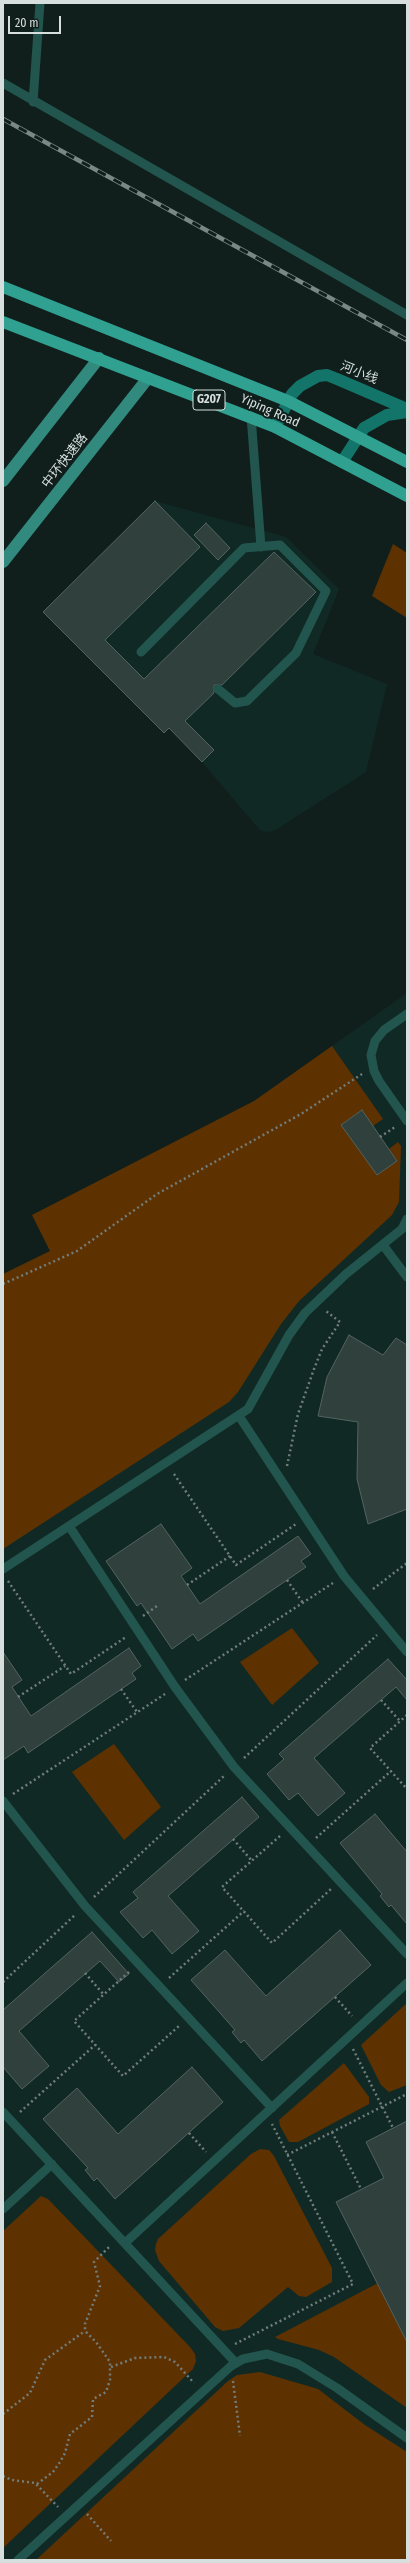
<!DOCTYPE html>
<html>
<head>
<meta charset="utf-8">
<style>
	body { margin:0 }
	#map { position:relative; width:410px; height:2563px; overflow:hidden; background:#101f1c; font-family:"Fira Sans Condensed",sans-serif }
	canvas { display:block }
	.frame { position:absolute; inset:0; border:4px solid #d6dfdd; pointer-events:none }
	.scale { position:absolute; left:8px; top:16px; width:53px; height:18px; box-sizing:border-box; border:2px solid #d6dfdd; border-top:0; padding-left:5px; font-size:12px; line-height:14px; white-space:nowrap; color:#d6dfdd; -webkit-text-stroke:3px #101f1c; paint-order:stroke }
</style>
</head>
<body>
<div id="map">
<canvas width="410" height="2563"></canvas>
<div class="frame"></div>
<div class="scale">20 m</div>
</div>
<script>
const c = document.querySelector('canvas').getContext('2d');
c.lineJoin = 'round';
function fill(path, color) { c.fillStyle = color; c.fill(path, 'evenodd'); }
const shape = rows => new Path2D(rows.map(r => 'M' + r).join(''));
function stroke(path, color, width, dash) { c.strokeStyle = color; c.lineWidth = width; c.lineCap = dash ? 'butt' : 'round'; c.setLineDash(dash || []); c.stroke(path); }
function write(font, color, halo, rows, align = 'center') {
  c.font = font + ' "Fira Sans Condensed","Noto Sans SC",sans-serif'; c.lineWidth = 4; c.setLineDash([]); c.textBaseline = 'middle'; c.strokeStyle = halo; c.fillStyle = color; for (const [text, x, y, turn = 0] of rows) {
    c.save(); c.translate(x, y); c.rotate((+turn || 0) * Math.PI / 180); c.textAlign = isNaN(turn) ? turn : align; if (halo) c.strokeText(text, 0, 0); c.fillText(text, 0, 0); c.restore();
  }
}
fill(shape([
	[155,501,286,537,339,589,313,654,387,684,366,772,274,831,264,832,259,829,202,762,169,728,164,733,43,612],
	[407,993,407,2560,3,2560,3,1274,50,1251,32,1215,254,1101]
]), '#112925');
fill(shape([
	[393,544,407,553,407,618,372,596],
	[332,1046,383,1119,373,1126,362,1110,342,1125,377,1175,397,1161,389,1149,398,1142,401,1146,399,1202,392,1215,299,1301,281,1324,238,1392,229,1402,3,1549,3,1274,50,1251,32,1215,254,1101],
	[292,1628,319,1663,272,1705,240,1662],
	[114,1744,161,1807,124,1840,72,1772],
	[407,2003,407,2085,389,2092,381,2085,361,2045],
	[344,2063,369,2097,369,2104,298,2142,289,2142,280,2126,279,2120],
	[260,2149,269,2150,274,2156,332,2268,332,2282,306,2297,299,2296,288,2287,239,2328,223,2331,215,2327,159,2261,155,2250,156,2244,158,2239,251,2154],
	[41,2196,48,2199,190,2347,195,2354,196,2361,193,2369,3,2548,3,2231],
	[378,2283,407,2342,407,2408,334,2357,319,2350,278,2339,275,2337],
	[260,2372,318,2389,365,2425,407,2452,407,2560,36,2560,228,2381,237,2375]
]), '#5e3100');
const building = shape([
	[155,501,200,547,105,640,144,679,274,552,316,592,222,685,214,685,214,693,185,721,214,750,202,762,169,728,164,733,43,612,155,501],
	[206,523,230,548,218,560,194,535,206,523],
	[362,1110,397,1161,377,1175,341,1125,362,1110],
	[349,1335,383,1355,396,1338,407,1345,407,1509,368,1524,357,1479,358,1422,318,1416,327,1377,349,1335],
	[161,1524,192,1568,181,1576,200,1604,298,1536,311,1554,301,1561,306,1567,198,1641,193,1634,172,1649,141,1603,137,1606,106,1561,161,1524],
	[129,1648,141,1666,132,1673,136,1679,28,1753,24,1746,3,1760,3,1652,22,1680,12,1687,31,1716,129,1648],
	[388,1659,407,1680,407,1700,396,1687,314,1758,345,1793,318,1816,298,1793,289,1800,267,1774,284,1759,279,1754,388,1659],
	[242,1797,259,1817,168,1896,199,1931,172,1954,152,1930,143,1938,120,1912,138,1898,133,1892,242,1797],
	[375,1814,407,1852,407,1924,391,1905,389,1907,380,1896,382,1894,340,1843,375,1814],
	[340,1930,371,1965,262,2061,244,2040,241,2043,232,2032,235,2030,191,1980,225,1950,266,1996,340,1930],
	[92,1932,129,1974,119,1982,100,1961,19,2031,49,2066,22,2089,3,2067,3,2010,92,1932],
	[192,2067,223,2102,115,2199,97,2178,94,2181,85,2170,88,2168,43,2119,77,2088,118,2134,192,2067],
	[407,2121,407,2342,336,2202,384,2178,366,2142,407,2121]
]);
fill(building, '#30403d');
stroke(building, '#526360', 1);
stroke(shape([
	[380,1137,395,1127],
	[3,1284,77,1251,157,1194,301,1114,362,1074],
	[287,1466,298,1414,314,1369,322,1349,340,1322,326,1311],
	[174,1474,236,1565,296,1524],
	[287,1580,303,1603],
	[8,1581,71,1674,126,1637],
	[187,1585,230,1556],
	[373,1589,407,1563],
	[143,1616,157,1606],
	[185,1680,333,1583],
	[121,1689,137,1712],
	[18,1697,65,1666],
	[381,1700,400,1721],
	[407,1715,370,1748,407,1789],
	[244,1758,377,1635],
	[13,1794,165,1694],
	[280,1836,222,1887,272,1943,331,1889],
	[316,1838,391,1771],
	[233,1839,252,1861],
	[94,1897,224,1776],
	[129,1972,74,2021,123,2076,179,2026],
	[85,1973,104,1995],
	[169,1978,244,1911],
	[3,1982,76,1914],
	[335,1997,352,2016],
	[353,2049,393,2128],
	[20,2112,95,2045],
	[332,2132,361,2189],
	[189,2133,206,2152],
	[287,2155,407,2094],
	[235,2344,353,2284,272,2124],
	[111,2367,135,2358,164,2357,175,2362,194,2383],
	[233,2381,240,2436],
	[3,2414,30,2393,45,2360,85,2331],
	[3,2476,12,2480,35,2483,58,2507],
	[37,2484,53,2472,60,2462,65,2453,70,2434,92,2417,93,2399,106,2392,110,2380,110,2362,96,2342,85,2331,85,2324,100,2286,94,2262,110,2246],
	[87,2514,111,2541]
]), '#717d7b', 2.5, [2, 3]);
stroke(shape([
	[3,83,407,315],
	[33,102,40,3],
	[251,416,261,547],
	[141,652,244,548,280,545,326,591,296,653,247,701,235,703,218,689],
	[407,1014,384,1030,375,1041,371,1055,374,1071,379,1081,407,1121],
	[383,1245,407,1277],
	[239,1416,344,1576,407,1652],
	[69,1526,175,1687,234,1767,407,1954],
	[3,1569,248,1409,289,1335,305,1313,346,1274,402,1229,407,1219],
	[3,1801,85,1906,272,2108],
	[3,2112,235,2362],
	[3,2209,52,2164],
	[125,2243,407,1983],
	[18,2560,231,2366,243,2359,267,2354,298,2364,337,2388,407,2438]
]), '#21554d', 9);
stroke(shape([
	[275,427,292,394,300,386,318,376,327,375,337,379,407,409],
	[342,462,364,428,387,415,407,412]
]), '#137569', 12);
stroke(shape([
	[3,481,99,358],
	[3,562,148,378]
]), '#318a7d', 12);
stroke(shape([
	[3,287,288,401,407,462],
	[3,322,275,427,407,496]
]), '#30a090', 12);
const rail = shape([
	[3,119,407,340]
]);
stroke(rail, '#7b8784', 4.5);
stroke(rail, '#101f1c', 3, [9]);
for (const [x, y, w] of [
	[209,400,32]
]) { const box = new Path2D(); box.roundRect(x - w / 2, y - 10, w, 20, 3); c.fillStyle = '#101f1c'; c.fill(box); stroke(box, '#d6dfdd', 1); }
write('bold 12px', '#d6dfdd', null, [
	["G207",209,400]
]);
write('13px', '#d6dfdd', '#101f1c', [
	["河小线",359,373,22],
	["Yiping Road",270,411,24],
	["中环快速路",65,461,-52]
]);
</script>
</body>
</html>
